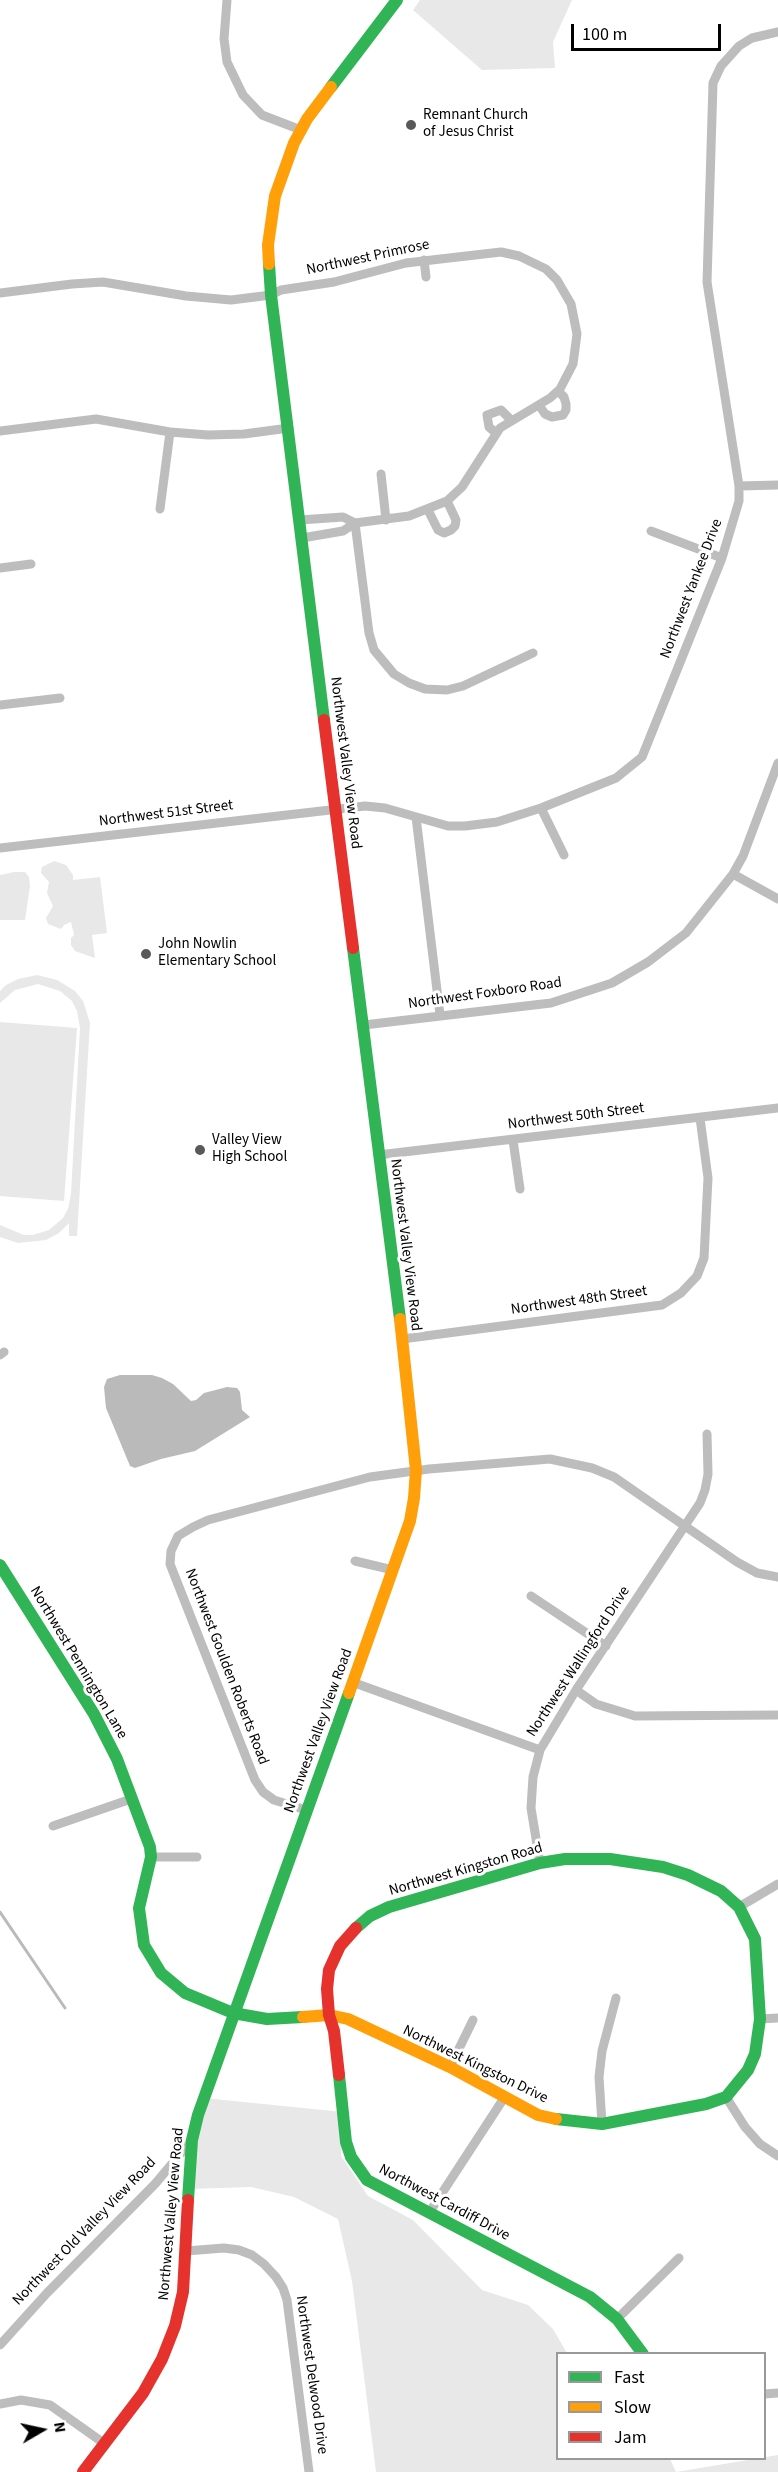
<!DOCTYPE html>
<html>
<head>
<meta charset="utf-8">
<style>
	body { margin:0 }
	#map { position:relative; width:778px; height:2472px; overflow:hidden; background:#fff; font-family:"Source Sans 3",sans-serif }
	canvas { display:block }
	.legend { position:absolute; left:556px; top:2352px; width:210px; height:108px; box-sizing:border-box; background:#fff; border:2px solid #999; margin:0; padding:8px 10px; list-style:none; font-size:18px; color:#000 }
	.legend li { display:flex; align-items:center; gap:12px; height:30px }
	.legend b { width:30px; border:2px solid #999 }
	.north { position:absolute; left:12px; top:2400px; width:60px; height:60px; -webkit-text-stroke:4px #fff; paint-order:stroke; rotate:81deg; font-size:16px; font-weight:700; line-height:24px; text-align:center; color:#000 }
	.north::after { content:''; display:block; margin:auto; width:21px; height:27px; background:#000; clip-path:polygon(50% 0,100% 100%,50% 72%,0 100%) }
	.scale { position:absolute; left:571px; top:24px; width:150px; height:27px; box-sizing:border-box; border:3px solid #000; border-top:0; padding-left:8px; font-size:18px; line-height:21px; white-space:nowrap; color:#000; -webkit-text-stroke:4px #fff; paint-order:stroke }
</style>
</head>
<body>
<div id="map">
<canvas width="778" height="2472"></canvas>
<ul class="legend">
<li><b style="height:8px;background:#30b455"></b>Fast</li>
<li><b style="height:8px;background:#ff9f0a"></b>Slow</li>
<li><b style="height:8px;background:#e5322d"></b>Jam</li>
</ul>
<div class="north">N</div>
<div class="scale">100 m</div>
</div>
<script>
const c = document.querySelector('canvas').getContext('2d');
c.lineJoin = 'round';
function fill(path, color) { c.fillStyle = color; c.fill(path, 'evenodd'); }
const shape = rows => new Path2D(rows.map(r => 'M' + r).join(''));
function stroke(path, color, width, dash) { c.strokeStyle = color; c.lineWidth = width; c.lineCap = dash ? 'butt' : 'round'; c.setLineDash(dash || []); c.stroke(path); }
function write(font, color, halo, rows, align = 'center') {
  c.font = font + ' "Source Sans 3",sans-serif'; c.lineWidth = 6; c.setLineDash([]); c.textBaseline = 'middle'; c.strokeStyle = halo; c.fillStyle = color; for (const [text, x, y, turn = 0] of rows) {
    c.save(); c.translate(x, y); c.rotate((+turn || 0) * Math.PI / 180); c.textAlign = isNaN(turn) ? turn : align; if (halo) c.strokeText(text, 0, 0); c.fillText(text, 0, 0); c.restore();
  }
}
fill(shape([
	[420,0,572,0,553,42,555,68,482,70,413,10],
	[54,861,66,865,73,875,73,880,100,877,107,933,92,935,95,958,75,951,71,945,71,938,74,935,71,922,64,925,61,929,48,924,46,918,53,906,47,893,49,882,41,873,42,867],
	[14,872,25,872,29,877,30,886,25,920,0,920,0,875],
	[37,975,57,980,75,991,83,1001,90,1023,77,1236,69,1236,69,1223,59,1233,46,1240,18,1243,0,1237,0,1225,24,1235,33,1235,49,1230,63,1218,68,1209,71,1194,80,1028,77,1011,72,1001,60,991,38,984,15,990,0,1003,0,991,6,985,18,979],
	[0,1022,77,1028,64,1201,0,1196],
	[204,2098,343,2112,341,2156,368,2196,413,2220,482,2290,528,2305,553,2329,567,2353,558,2354,558,2458,670,2459,676,2472,778,2455,778,2472,376,2472,352,2281,338,2219,294,2197,251,2187,189,2189]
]), '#e8e8e8');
fill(shape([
	[120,1375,152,1375,162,1378,173,1384,191,1401,196,1400,204,1393,227,1387,237,1388,240,1392,242,1410,250,1417,195,1451,161,1459,135,1468,130,1466,106,1408,104,1387,107,1379]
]), '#bababa');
stroke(shape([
	[0,1912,65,2008]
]), '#bababa', 3);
stroke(shape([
	[227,0,224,39,227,62,243,95,262,115,301,130],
	[424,260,426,277],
	[0,293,72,284,103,282,186,296,231,300,271,295,281,290,334,282,406,263,501,252,519,256,546,269,557,280,571,304,577,334,573,364,560,389,550,398,500,428,462,487,447,501,409,516,355,523,343,531,302,538],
	[539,405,545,414,552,417,563,415,566,410,566,404,564,397,558,391],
	[0,431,96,419,170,432,208,435,244,434,289,428],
	[496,433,489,427,487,415,501,410,511,420],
	[381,474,386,520],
	[739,486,778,485],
	[160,509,170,432],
	[428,510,438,530,444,533,451,530,455,526,456,520,447,501],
	[300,520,343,517,355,523],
	[355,523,369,633,374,650,394,674,409,683,425,689,447,690,463,686,533,653],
	[651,531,722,558],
	[0,568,31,564],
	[0,705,60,698],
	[541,808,564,855],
	[416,817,440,1015],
	[0,848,365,806,385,808,448,826,465,826,497,822,541,808,616,778,642,757,722,558,739,501,739,486,707,282,713,83,721,66,739,46,752,38,778,32],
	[733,874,778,899],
	[364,1025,551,1003,612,983,648,962,686,933,733,874,743,856,778,763],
	[513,1140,520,1189],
	[378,1155,778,1108],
	[402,1339,662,1305,681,1293,697,1276,704,1258,708,1178,700,1118],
	[0,1355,4,1352],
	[355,1561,393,1570],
	[531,1596,606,1646],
	[352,1682,540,1750],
	[576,1690,596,1704,635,1716,778,1715],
	[306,1810,274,1800,263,1792,255,1780,170,1564,171,1551,178,1536,193,1527,208,1520,370,1477,429,1469,550,1459,592,1468,614,1477,737,1562,757,1573,778,1577],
	[53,1826,131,1799],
	[151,1857,197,1857],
	[540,1863,531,1808,533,1777,540,1750,576,1690,700,1503,705,1490,708,1474,707,1434],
	[739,1907,778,1884],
	[760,2019,778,2018],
	[450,2067,473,2020],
	[726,2097,745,2127,760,2144,778,2156],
	[602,2124,599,2077,602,2051,616,1998],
	[429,2213,504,2098],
	[186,2251,224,2248,239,2250,252,2255,264,2264,276,2277,283,2288,287,2300,309,2472],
	[617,2319,679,2258],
	[0,2345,47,2293,155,2184,192,2140],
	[764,2394,778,2393],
	[0,2404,21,2400,50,2405,105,2444]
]), '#bdbdbd', 9);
stroke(shape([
	[331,87,397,0],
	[269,264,271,295,324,720],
	[353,948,400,1319],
	[0,1565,94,1714,117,1759,150,1847,151,1857,139,1908,144,1945,161,1973,185,1993,233,2013,267,2019,303,2017],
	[356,1928,370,1916,389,1907,540,1863,565,1859,610,1859,663,1867,688,1875,721,1891,739,1907,755,1939,760,2019,755,2054,748,2070,726,2097,706,2104,602,2124,556,2119],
	[339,2075,346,2142,351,2157,367,2180,590,2297,617,2319,643,2354],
	[188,2200,192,2140,198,2115,349,1693]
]), '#30b455', 12);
stroke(shape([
	[269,264,268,245,275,196,294,143,307,119,331,87],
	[349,1693,410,1521,414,1498,416,1470,400,1319],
	[303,2017,329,2015,348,2019,450,2067,538,2115,556,2119]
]), '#ff9f0a', 12);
stroke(shape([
	[324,720,353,948],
	[339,2075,334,2031,329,2015,327,1989,329,1970,340,1946,356,1928],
	[83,2472,143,2393,162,2359,175,2326,183,2292,188,2200]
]), '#e5322d', 12);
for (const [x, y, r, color] of [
	[411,125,6,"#595959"],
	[146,954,6,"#595959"],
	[200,1150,6,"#595959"]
]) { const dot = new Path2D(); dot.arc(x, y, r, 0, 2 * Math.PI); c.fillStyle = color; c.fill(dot); stroke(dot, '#fff', 2); }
write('15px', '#000', '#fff', [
	["Remnant Church",423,116],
	["of Jesus Christ",423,133],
	["John Nowlin",158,945],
	["Elementary School",158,962],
	["Valley View",212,1141],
	["High School",212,1158]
], 'left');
write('15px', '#000', '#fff', [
	["Northwest Primrose",368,258,-12],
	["Northwest Yankee Drive",692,589,-69],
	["Northwest Valley View Road",345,763,83],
	["Northwest 51st Street",166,814,-7],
	["Northwest Foxboro Road",485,994,-8],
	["Northwest 50th Street",576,1117,-7],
	["Northwest Valley View Road",405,1245,83],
	["Northwest 48th Street",579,1301,-8],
	["Northwest Wallingford Drive",579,1662,-57],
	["Northwest Pennington Lane",78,1663,59],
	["Northwest Goulden Roberts Road",226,1667,69],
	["Northwest Valley View Road",319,1731,-70],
	["Northwest Kingston Road",466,1870,-16],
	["Northwest Kingston Drive",475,2065,26],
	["Northwest Cardiff Drive",444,2203,28],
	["Northwest Valley View Road",172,2214,-85],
	["Northwest Old Valley View Road",85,2232,-46],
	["Northwest Delwood Drive",311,2375,82]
]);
</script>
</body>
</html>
